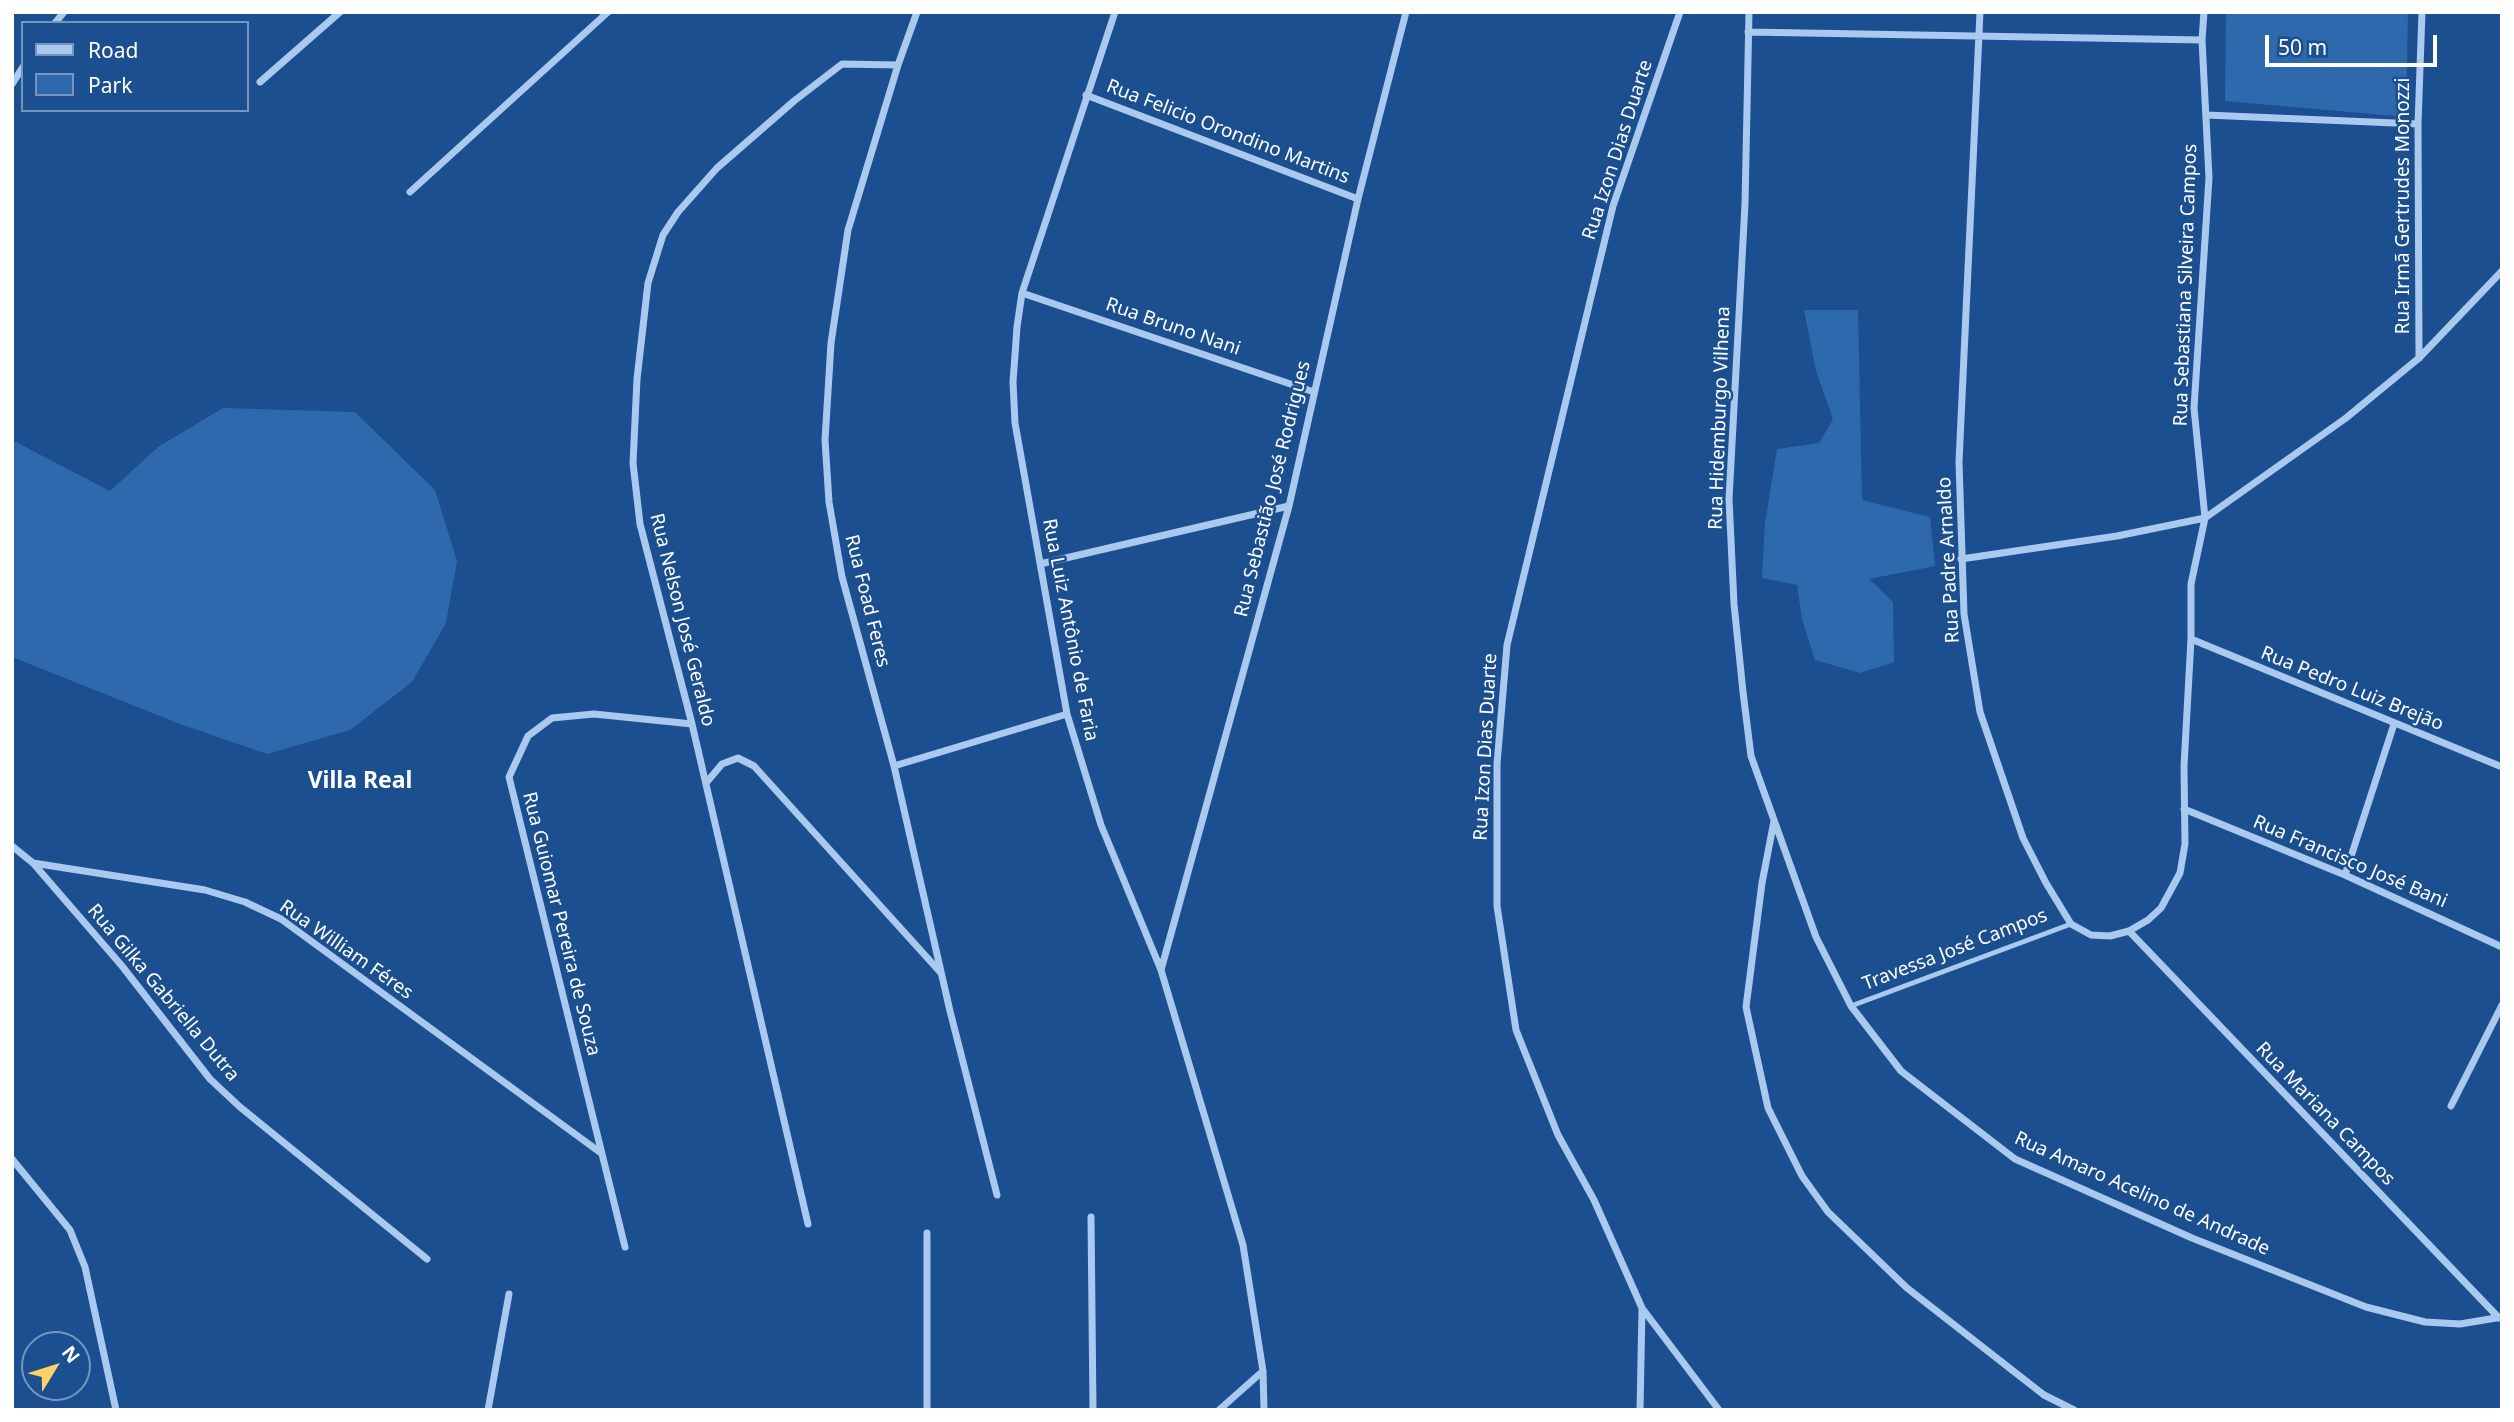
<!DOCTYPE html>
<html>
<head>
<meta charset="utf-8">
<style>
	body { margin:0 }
	#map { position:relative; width:2514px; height:1422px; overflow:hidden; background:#1b4f8f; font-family:"Noto Sans",sans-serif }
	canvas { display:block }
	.frame { position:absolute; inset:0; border:14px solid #fff; pointer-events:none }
	.legend { position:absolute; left:21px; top:21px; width:228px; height:91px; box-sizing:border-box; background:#1b4f8f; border:2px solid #7695bc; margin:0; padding:9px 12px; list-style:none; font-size:21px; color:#fff }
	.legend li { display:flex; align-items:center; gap:14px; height:35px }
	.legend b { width:35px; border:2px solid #7695bc }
	.north { position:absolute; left:21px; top:1331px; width:70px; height:70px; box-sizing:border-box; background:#1b4f8f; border:2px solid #7695bc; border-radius:50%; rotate:52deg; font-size:19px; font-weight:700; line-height:28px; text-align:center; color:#fff }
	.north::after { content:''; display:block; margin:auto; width:24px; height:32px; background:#ffd166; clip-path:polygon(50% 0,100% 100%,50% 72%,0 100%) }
	.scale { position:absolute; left:2265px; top:35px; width:172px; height:32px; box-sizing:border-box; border:4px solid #fff; border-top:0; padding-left:9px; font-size:21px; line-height:24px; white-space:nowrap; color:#fff; -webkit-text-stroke:5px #1b4f8f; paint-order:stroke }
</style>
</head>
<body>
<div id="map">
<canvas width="2514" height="1422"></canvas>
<div class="frame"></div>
<ul class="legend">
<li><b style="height:9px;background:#a9c9ee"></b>Road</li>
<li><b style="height:19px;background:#2e69ad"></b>Park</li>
</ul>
<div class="north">N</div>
<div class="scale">50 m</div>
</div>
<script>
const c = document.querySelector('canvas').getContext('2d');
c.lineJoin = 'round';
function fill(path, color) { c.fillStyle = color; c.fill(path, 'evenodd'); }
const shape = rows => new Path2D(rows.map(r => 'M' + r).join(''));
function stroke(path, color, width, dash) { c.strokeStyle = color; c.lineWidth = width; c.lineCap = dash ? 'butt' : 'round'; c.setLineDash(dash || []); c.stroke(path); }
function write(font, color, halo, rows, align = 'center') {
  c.font = font + ' "Noto Sans",sans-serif'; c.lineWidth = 5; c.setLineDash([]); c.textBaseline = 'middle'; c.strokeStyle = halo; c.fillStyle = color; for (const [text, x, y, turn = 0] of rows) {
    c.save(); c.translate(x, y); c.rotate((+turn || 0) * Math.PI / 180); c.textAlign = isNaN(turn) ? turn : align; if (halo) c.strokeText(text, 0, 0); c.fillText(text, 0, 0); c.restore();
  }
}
fill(shape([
	[2226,12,2408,12,2406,117,2225,101],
	[1804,310,1858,310,1862,500,1930,517,1935,566,1869,579,1893,602,1894,662,1860,673,1815,660,1802,619,1797,585,1762,578,1765,523,1777,449,1819,443,1833,419,1816,371],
	[223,408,355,412,435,490,457,561,446,623,412,682,350,730,267,754,180,724,12,657,12,440,110,491,158,447]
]), '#2e69ad');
stroke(shape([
	[1851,1006,2071,924]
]), '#a9c9ee', 5);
stroke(shape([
	[917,12,898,65,848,230,831,343,825,440,829,502,842,577,894,766,950,1011,997,1195],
	[1115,12,1022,293,1017,327,1013,382,1015,423,1067,714,1101,825,1161,970,1243,1245,1263,1371,1264,1410],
	[1680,12,1613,206,1507,645,1497,764,1497,906,1516,1030,1558,1135,1594,1200,1642,1308,1719,1410],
	[1749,12,1745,204,1729,499,1734,604,1743,692,1751,756,1816,937,1851,1006,1901,1071,2015,1159,2192,1238,2366,1307,2425,1322,2460,1324,2502,1317],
	[1980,12,1959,462,1964,614,1980,712,2023,838,2046,883,2071,924,2091,935,2110,936,2129,931,2148,920,2161,908,2180,873,2185,844,2184,766,2191,639,2191,584,2205,518,2194,408,2209,178,2202,40,2204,12],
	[55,23,64,12],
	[1748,32,2202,40],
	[260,82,340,12],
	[12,84,23,67],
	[1086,95,1358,199],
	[2206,115,2418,124],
	[410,192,608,12],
	[1022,293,1314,392],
	[2419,358,2418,124,2422,12],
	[1961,559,2117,536,2205,518,2346,418,2419,358,2502,271],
	[1040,564,1289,506],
	[2191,639,2502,767],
	[894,766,1067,714],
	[706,783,722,764,738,758,754,766,941,973],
	[2184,809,2345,875,2502,947],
	[1774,821,1762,883,1746,1007,1768,1108,1802,1176,1828,1212,1907,1288,2044,1395,2074,1410],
	[12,846,33,863,122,966,210,1079,240,1107,427,1259],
	[33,863,205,890,245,902,281,919,601,1153],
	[2345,875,2394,724],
	[2129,931,2499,1318],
	[1161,970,1289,506,1358,199,1406,12],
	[2451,1106,2502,1005],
	[12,1159,70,1230,85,1267,116,1410],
	[1091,1217,1093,1410],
	[808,1224,692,724,640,524,633,463,637,379,648,283,663,235,678,212,717,168,794,101,842,64,898,65],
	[927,1233,927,1410],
	[625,1247,509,777,528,736,552,718,594,714,692,724],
	[488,1410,509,1294],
	[1219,1410,1263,1371],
	[1640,1410,1642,1309]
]), '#a9c9ee', 7);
write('19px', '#fff', '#1b4f8f', [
	["Rua Felicio Orondino Martins",1228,132,21],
	["Rua Izon Dias Duarte",1618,150,-72],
	["Rua Irmã Gertrudes Monozzi",2404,206,-90],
	["Rua Sebastiana Silveira Campos",2186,285,-88],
	["Rua Bruno Nani",1173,327,19],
	["Rua Hidemburgo Vilhena",1720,418,-88],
	["Rua Sebastião José Rodrigues",1273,489,-76],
	["Rua Padre Arnaldo",1949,560,-93],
	["Rua Foad Feres",867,601,76],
	["Rua Nelson José Geraldo",682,620,76],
	["Rua Luiz Antônio de Faria",1070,630,79],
	["Rua Pedro Luiz Brejão",2352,689,22],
	["Rua Izon Dias Duarte",1486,747,-87],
	["Rua Francisco José Bani",2350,862,23],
	["Rua Guiomar Pereira de Souza",561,924,76],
	["Rua William Féres",346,950,35],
	["Travessa José Campos",1955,950,-21],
	["Rua Gilka Gabriella Dutra",163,993,50],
	["Rua Mariana Campos",2325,1114,46],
	["Rua Amaro Acelino de Andrade",2142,1194,24]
]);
write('bold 23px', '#fff', '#1b4f8f', [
	["Villa Real",360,781]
]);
</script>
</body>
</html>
